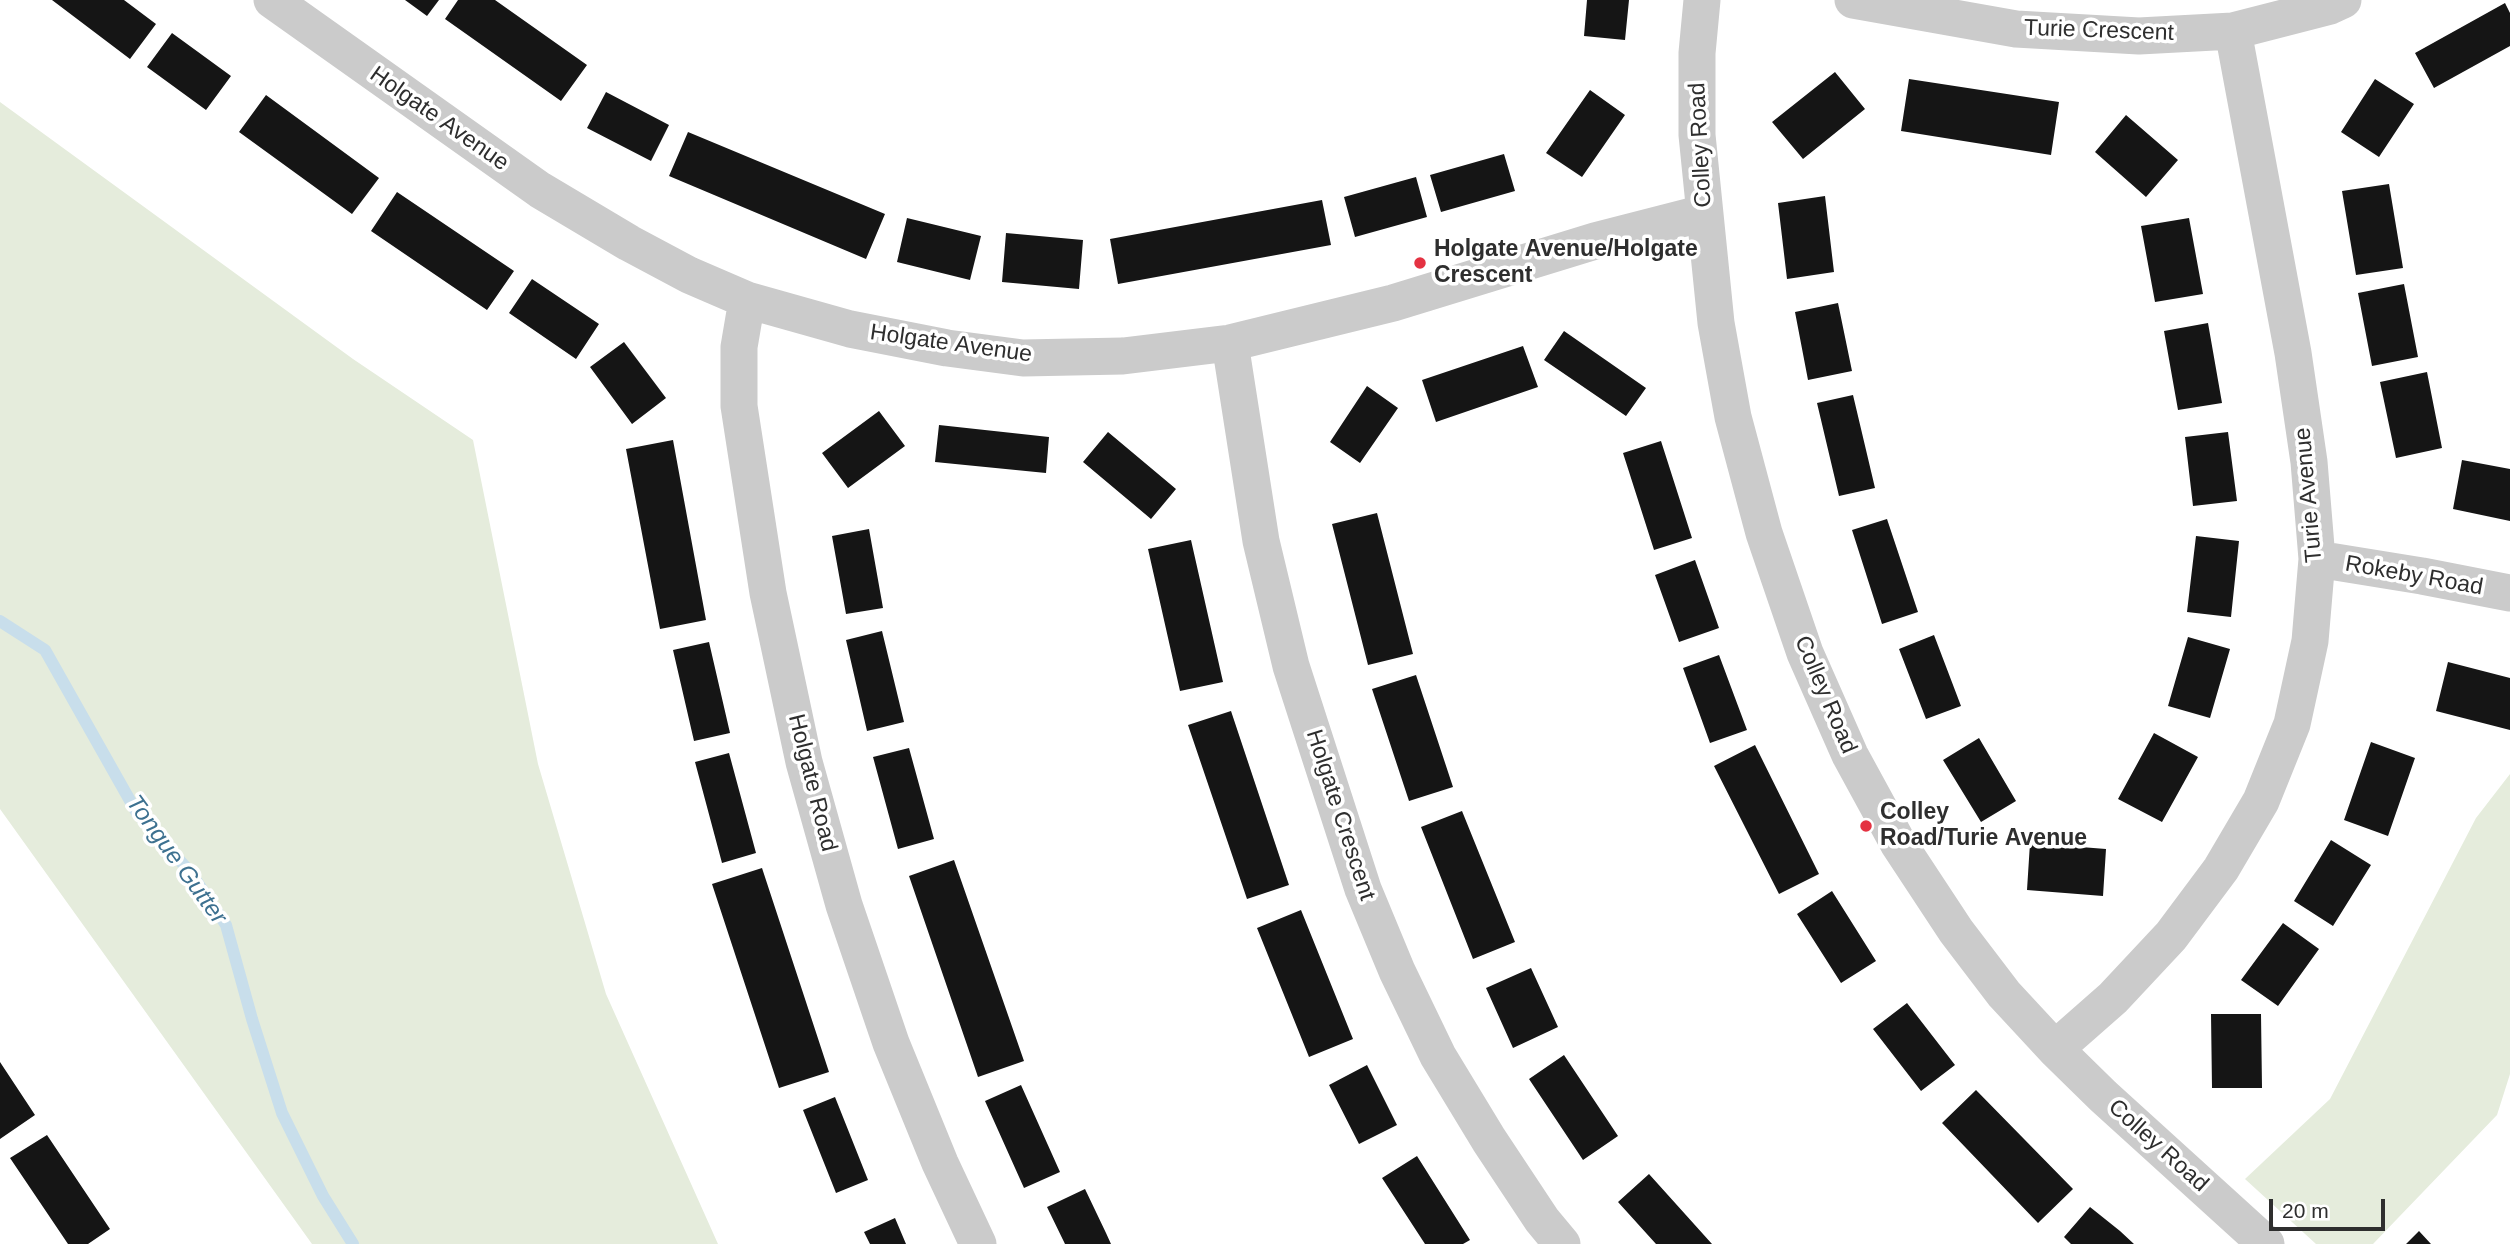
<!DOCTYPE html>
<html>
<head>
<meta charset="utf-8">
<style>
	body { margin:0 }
	#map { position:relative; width:2510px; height:1244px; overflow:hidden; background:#fff; font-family:Arial,sans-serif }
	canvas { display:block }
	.scale { position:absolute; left:2269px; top:1199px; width:116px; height:32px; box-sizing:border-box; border:4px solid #2e2e2e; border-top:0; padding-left:9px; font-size:21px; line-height:24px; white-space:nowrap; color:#2e2e2e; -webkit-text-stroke:5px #fff; paint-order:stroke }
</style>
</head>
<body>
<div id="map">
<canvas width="2510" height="1244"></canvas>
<div class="scale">20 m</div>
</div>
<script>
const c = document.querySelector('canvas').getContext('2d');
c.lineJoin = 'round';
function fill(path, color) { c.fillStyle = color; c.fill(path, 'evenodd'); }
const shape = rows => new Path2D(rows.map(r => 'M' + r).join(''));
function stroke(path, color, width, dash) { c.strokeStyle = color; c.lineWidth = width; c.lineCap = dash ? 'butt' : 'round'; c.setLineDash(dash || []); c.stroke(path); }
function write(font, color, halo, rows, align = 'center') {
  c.font = font + ' Arial,sans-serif'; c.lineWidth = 7; c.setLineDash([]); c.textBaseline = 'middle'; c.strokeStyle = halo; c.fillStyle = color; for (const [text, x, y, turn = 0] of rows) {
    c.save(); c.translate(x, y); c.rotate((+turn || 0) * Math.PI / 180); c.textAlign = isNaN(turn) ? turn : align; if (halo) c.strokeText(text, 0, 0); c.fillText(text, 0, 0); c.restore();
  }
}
fill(shape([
	[0,102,353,359,473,440,538,764,606,994,718,1244,312,1244,0,809],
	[2510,774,2510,1074,2497,1115,2373,1244,2316,1244,2245,1179,2330,1099,2476,818]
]), '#e5ecdc');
stroke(shape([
	[0,621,45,650,137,813,191,873,226,925,252,1019,282,1113,323,1196,353,1244]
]), '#c8deeb', 12);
fill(shape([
	[52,0,124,0,156,24,130,59],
	[405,0,439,0,427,16],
	[458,0,495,0,587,65,561,101,445,19],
	[1587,0,1629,0,1625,40,1584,36],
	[2505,3,2510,13,2510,46,2434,88,2415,53],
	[172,33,231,76,206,110,147,67],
	[1835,72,1865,109,1803,159,1772,122],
	[1909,79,2059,102,2051,155,1901,131],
	[2375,79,2414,104,2379,157,2341,132],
	[1590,90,1625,115,1582,177,1546,153],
	[606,92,669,125,651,161,587,128],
	[266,95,379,178,352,214,239,132],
	[2126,115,2178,160,2146,197,2095,152],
	[688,132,885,214,866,259,669,176],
	[1504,154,1515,191,1441,212,1430,175],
	[1416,177,1427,217,1355,237,1344,197],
	[2389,184,2403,268,2356,275,2342,191],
	[397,192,514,271,487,310,371,231],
	[1825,196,1834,272,1787,279,1778,203],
	[1322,200,1331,245,1118,284,1110,239],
	[907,218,981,236,970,280,897,262],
	[2189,218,2203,294,2155,302,2141,226],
	[1006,233,1083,240,1079,289,1002,282],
	[532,279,599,324,576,359,509,313],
	[2404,284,2418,357,2372,366,2358,293],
	[1838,303,1852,371,1808,380,1795,312],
	[2208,323,2222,403,2178,410,2164,331],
	[1564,331,1646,388,1626,416,1544,360],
	[624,342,666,398,632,424,590,367],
	[1523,346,1538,387,1436,422,1422,380],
	[2427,372,2442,448,2396,458,2380,382],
	[1367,386,1398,408,1360,463,1330,442],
	[1853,395,1875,488,1839,496,1817,403],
	[879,411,905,446,848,488,822,453],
	[939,425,1049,437,1046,473,935,462],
	[1108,432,1176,489,1151,519,1083,462],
	[2228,432,2237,501,2193,506,2185,437],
	[673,440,706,620,660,629,626,449],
	[1661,441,1692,538,1654,550,1623,453],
	[2462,460,2510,469,2510,521,2453,509],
	[1377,513,1413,654,1368,665,1332,524],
	[1887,519,1918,612,1882,624,1852,530],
	[869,529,883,608,846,614,832,536],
	[2196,536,2239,541,2231,617,2187,612],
	[1191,540,1223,682,1180,691,1148,549],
	[1695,560,1719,628,1679,642,1655,575],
	[882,631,904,722,867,731,846,640],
	[1934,635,1961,706,1926,719,1899,649],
	[2188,637,2230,649,2210,718,2168,706],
	[709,642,730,733,694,741,673,650],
	[1719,655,1747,730,1710,743,1683,668],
	[2448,662,2510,678,2510,730,2436,711],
	[1416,675,1453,787,1409,801,1372,689],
	[1231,711,1289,885,1247,899,1188,725],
	[2154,733,2198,757,2162,822,2118,799],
	[1979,738,2016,801,1981,822,1943,760],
	[2371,742,2415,758,2388,836,2344,820],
	[1755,745,1819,874,1779,894,1714,766],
	[909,748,934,839,898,849,873,757],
	[729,753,756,853,722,863,695,762],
	[1462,811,1515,942,1473,959,1421,827],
	[2331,840,2371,865,2333,926,2294,901],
	[2030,843,2106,849,2103,896,2027,890],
	[954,860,1024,1061,978,1077,909,876],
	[762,868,829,1072,779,1088,712,884],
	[1832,891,1876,961,1841,983,1797,914],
	[1301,910,1353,1039,1309,1057,1257,928],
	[2283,923,2319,949,2278,1006,2241,980],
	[1531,968,1558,1027,1513,1048,1486,988],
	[1907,1003,1955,1065,1921,1091,1873,1029],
	[2211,1014,2261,1014,2262,1088,2212,1088],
	[1564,1055,1618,1136,1583,1160,1529,1079],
	[0,1062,35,1115,0,1139],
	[1367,1065,1397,1125,1359,1144,1329,1085],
	[1021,1085,1060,1172,1024,1188,985,1101],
	[1976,1090,2073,1189,2038,1223,1942,1123],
	[835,1097,868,1180,836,1193,803,1110],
	[47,1135,110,1229,88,1244,68,1244,10,1158],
	[1417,1156,1470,1240,1463,1244,1425,1244,1382,1178],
	[1649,1174,1712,1244,1656,1244,1618,1202],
	[1085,1189,1106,1233,1111,1244,1065,1244,1047,1207],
	[2090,1207,2120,1231,2134,1244,2071,1244,2064,1237],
	[895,1218,906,1244,870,1244,864,1232],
	[2419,1231,2431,1244,2406,1244]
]), '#151515');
stroke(shape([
	[272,0,540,190,629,243,689,275,747,300,850,329,947,348,1023,358,1123,356,1230,343,1393,303,1595,241,1704,213],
	[1702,0,1697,53,1697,135,1716,323,1733,417,1764,533,1805,653,1850,755,1898,843,1956,931,2004,994,2055,1049,2103,1096,2266,1244],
	[1853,0,2016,29,2139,36,2233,31,2330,6,2343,0],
	[747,300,739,347,739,406,768,593,804,762,844,905,891,1043,940,1163,978,1244],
	[1230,343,1261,541,1291,666,1363,889,1397,971,1438,1056,1489,1140,1542,1220,1562,1244],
	[2317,559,2422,576,2510,593],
	[2055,1049,2113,998,2171,936,2221,869,2261,801,2292,724,2310,641,2317,559,2309,462,2293,353,2233,31]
]), '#cbcbcb', 37);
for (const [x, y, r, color] of [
	[1420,263,7,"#e43242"],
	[1866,826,7,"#e43242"]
]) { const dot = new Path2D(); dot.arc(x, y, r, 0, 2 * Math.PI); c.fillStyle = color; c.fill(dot); stroke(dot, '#fff', 2.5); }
write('23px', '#2e2e2e', '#fff', [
	["Turie Crescent",2099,31,2],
	["Holgate Avenue",439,119,35],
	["Colley Road",1701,145,-93],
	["Holgate Avenue",951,344,8],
	["Turie Avenue",2309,495,-95],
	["Rokeby Road",2414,576,10],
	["Colley Road",1825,695,67],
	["Holgate Road",812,783,76],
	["Holgate Crescent",1340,815,72],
	["Colley Road",2158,1146,42]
]);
write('bold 23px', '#2e2e2e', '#fff', [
	["Holgate Avenue/Holgate",1434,250],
	["Crescent",1434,276],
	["Colley",1880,813],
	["Road/Turie Avenue",1880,839]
], 'left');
write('italic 24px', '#3d7190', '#fff', [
	["Tongue Gutter",176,860,54]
]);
</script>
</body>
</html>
